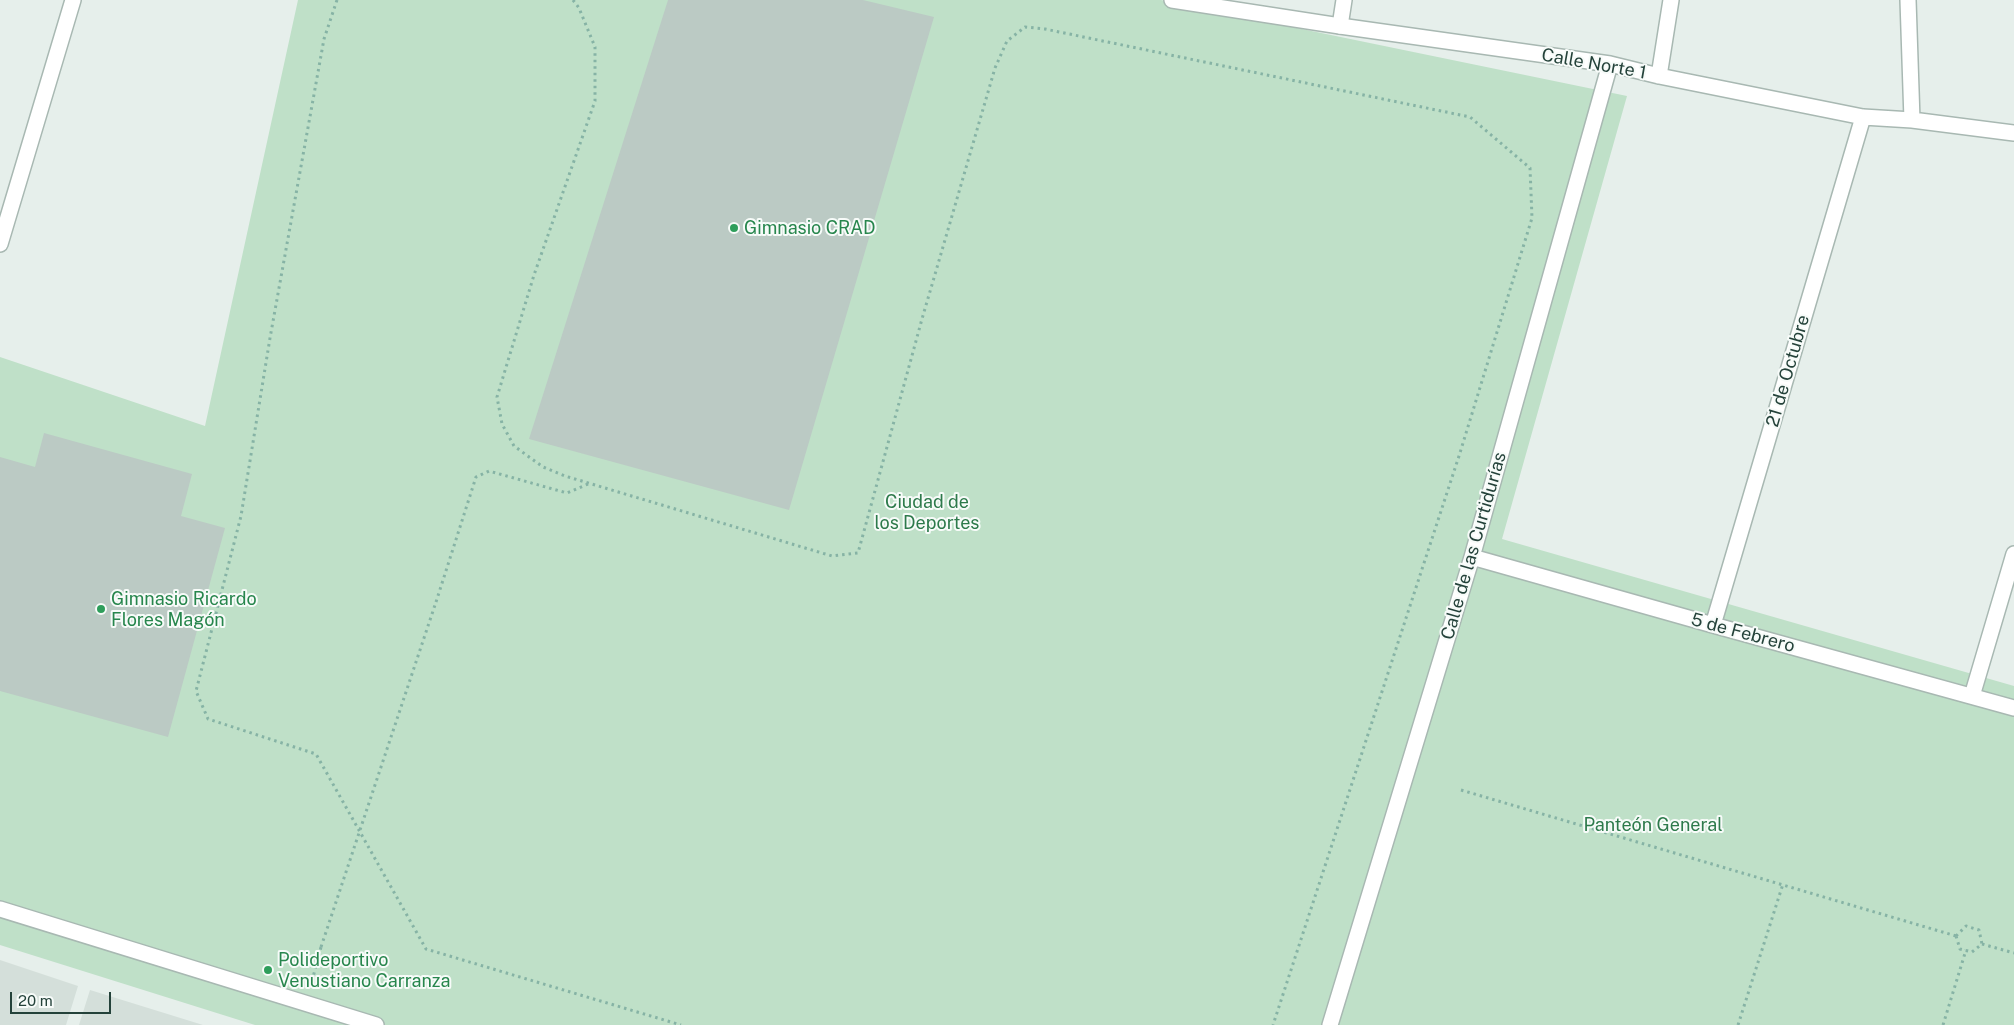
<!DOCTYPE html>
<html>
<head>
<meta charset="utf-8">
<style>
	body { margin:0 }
	#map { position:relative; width:2014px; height:1025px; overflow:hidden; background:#e6efeb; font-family:"Public Sans",sans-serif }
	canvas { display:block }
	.scale { position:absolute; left:10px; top:992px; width:101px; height:22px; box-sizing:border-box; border:2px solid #24423a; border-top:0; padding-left:6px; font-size:15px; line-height:18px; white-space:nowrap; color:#24423a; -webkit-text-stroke:4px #f7fbf9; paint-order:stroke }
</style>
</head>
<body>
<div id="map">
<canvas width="2014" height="1025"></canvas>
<div class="scale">20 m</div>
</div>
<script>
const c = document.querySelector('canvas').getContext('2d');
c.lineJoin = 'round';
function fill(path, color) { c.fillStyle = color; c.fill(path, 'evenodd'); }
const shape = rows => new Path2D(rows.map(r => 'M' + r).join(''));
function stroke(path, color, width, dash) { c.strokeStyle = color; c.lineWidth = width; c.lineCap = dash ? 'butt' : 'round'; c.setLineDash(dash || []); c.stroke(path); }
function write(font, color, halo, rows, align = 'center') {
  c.font = font + ' "Public Sans",sans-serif'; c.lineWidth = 4; c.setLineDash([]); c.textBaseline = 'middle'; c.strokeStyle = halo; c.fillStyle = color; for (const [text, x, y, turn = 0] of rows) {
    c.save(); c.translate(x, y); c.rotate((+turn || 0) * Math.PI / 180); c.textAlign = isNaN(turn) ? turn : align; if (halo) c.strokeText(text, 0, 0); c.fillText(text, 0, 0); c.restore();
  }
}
fill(shape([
	[0,960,78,986,66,1025,0,1025],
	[90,990,203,1025,79,1025]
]), '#d4dfda');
fill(shape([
	[298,0,1161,0,1627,96,1502,539,2014,686,2014,1025,255,1025,0,945,0,357,205,426]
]), '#bfe0c8');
fill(shape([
	[668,0,863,0,934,17,789,510,529,439],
	[44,433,192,474,181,516,225,528,168,737,0,691,0,457,35,467]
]), '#bbcac4');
const pedestrian = shape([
	[1340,26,1344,0]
]);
const minor = shape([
	[1172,0,1340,26,1610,64,1659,76,1863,117,1912,120,2014,133],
	[1908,0,1912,120],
	[1659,76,1671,0],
	[0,244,73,0],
	[1472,557,1713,625,2014,708],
	[1713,625,1863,117],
	[1972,696,2014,554],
	[0,909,376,1025],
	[1330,1025,1472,557,1610,64]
]);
stroke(pedestrian, '#a8b8b2', 18);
stroke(minor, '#a8b8b2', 18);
stroke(shape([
	[337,0,324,39,270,338,241,516,196,691,208,719,316,754,426,949,681,1025],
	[573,0,579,8,595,47,595,101,534,275,497,397,502,424,514,446,543,467,565,476,832,556,858,553,922,319,995,68,1007,41,1025,27,1045,29,1470,117,1530,168,1532,218,1459,456,1273,1025],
	[436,602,476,477,489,471,567,493,588,484],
	[1461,790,1956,936],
	[1956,936,1966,926,1979,930,1982,944],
	[1956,936,1960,949,1972,952,1982,944],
	[1982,944,2014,953],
	[312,981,321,947],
	[1738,1025,1783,884],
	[1943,1025,1966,950]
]), '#86b3a5', 3, [2.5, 4]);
stroke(pedestrian, '#fff', 15);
stroke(minor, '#fff', 15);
stroke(shape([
	[321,947,436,602]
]), '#86b3a5', 3, [2.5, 4]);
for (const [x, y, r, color] of [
	[734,228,5,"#2e9e5b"],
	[101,609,5,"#2e9e5b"],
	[268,970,5,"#2e9e5b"]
]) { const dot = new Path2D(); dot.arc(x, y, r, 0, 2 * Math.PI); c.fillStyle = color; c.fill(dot); stroke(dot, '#f7fbf9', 2); }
write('18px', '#24423a', '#f7fbf9', [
	["Calle Norte 1",1594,64,10],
	["21 de Octubre",1788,371,-74],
	["Calle de las Curtidurías",1474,546,-74],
	["5 de Febrero",1743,633,15]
]);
write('18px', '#27864d', '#f7fbf9', [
	["Gimnasio CRAD",744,228],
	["Gimnasio Ricardo",111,599],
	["Flores Magón",111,620],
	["Polideportivo",278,960],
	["Venustiano Carranza",278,981]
], 'left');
write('18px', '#2d7a4b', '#f7fbf9', [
	["Ciudad de",927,502],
	["los Deportes",927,523],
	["Panteón General",1653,825]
]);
</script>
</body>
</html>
